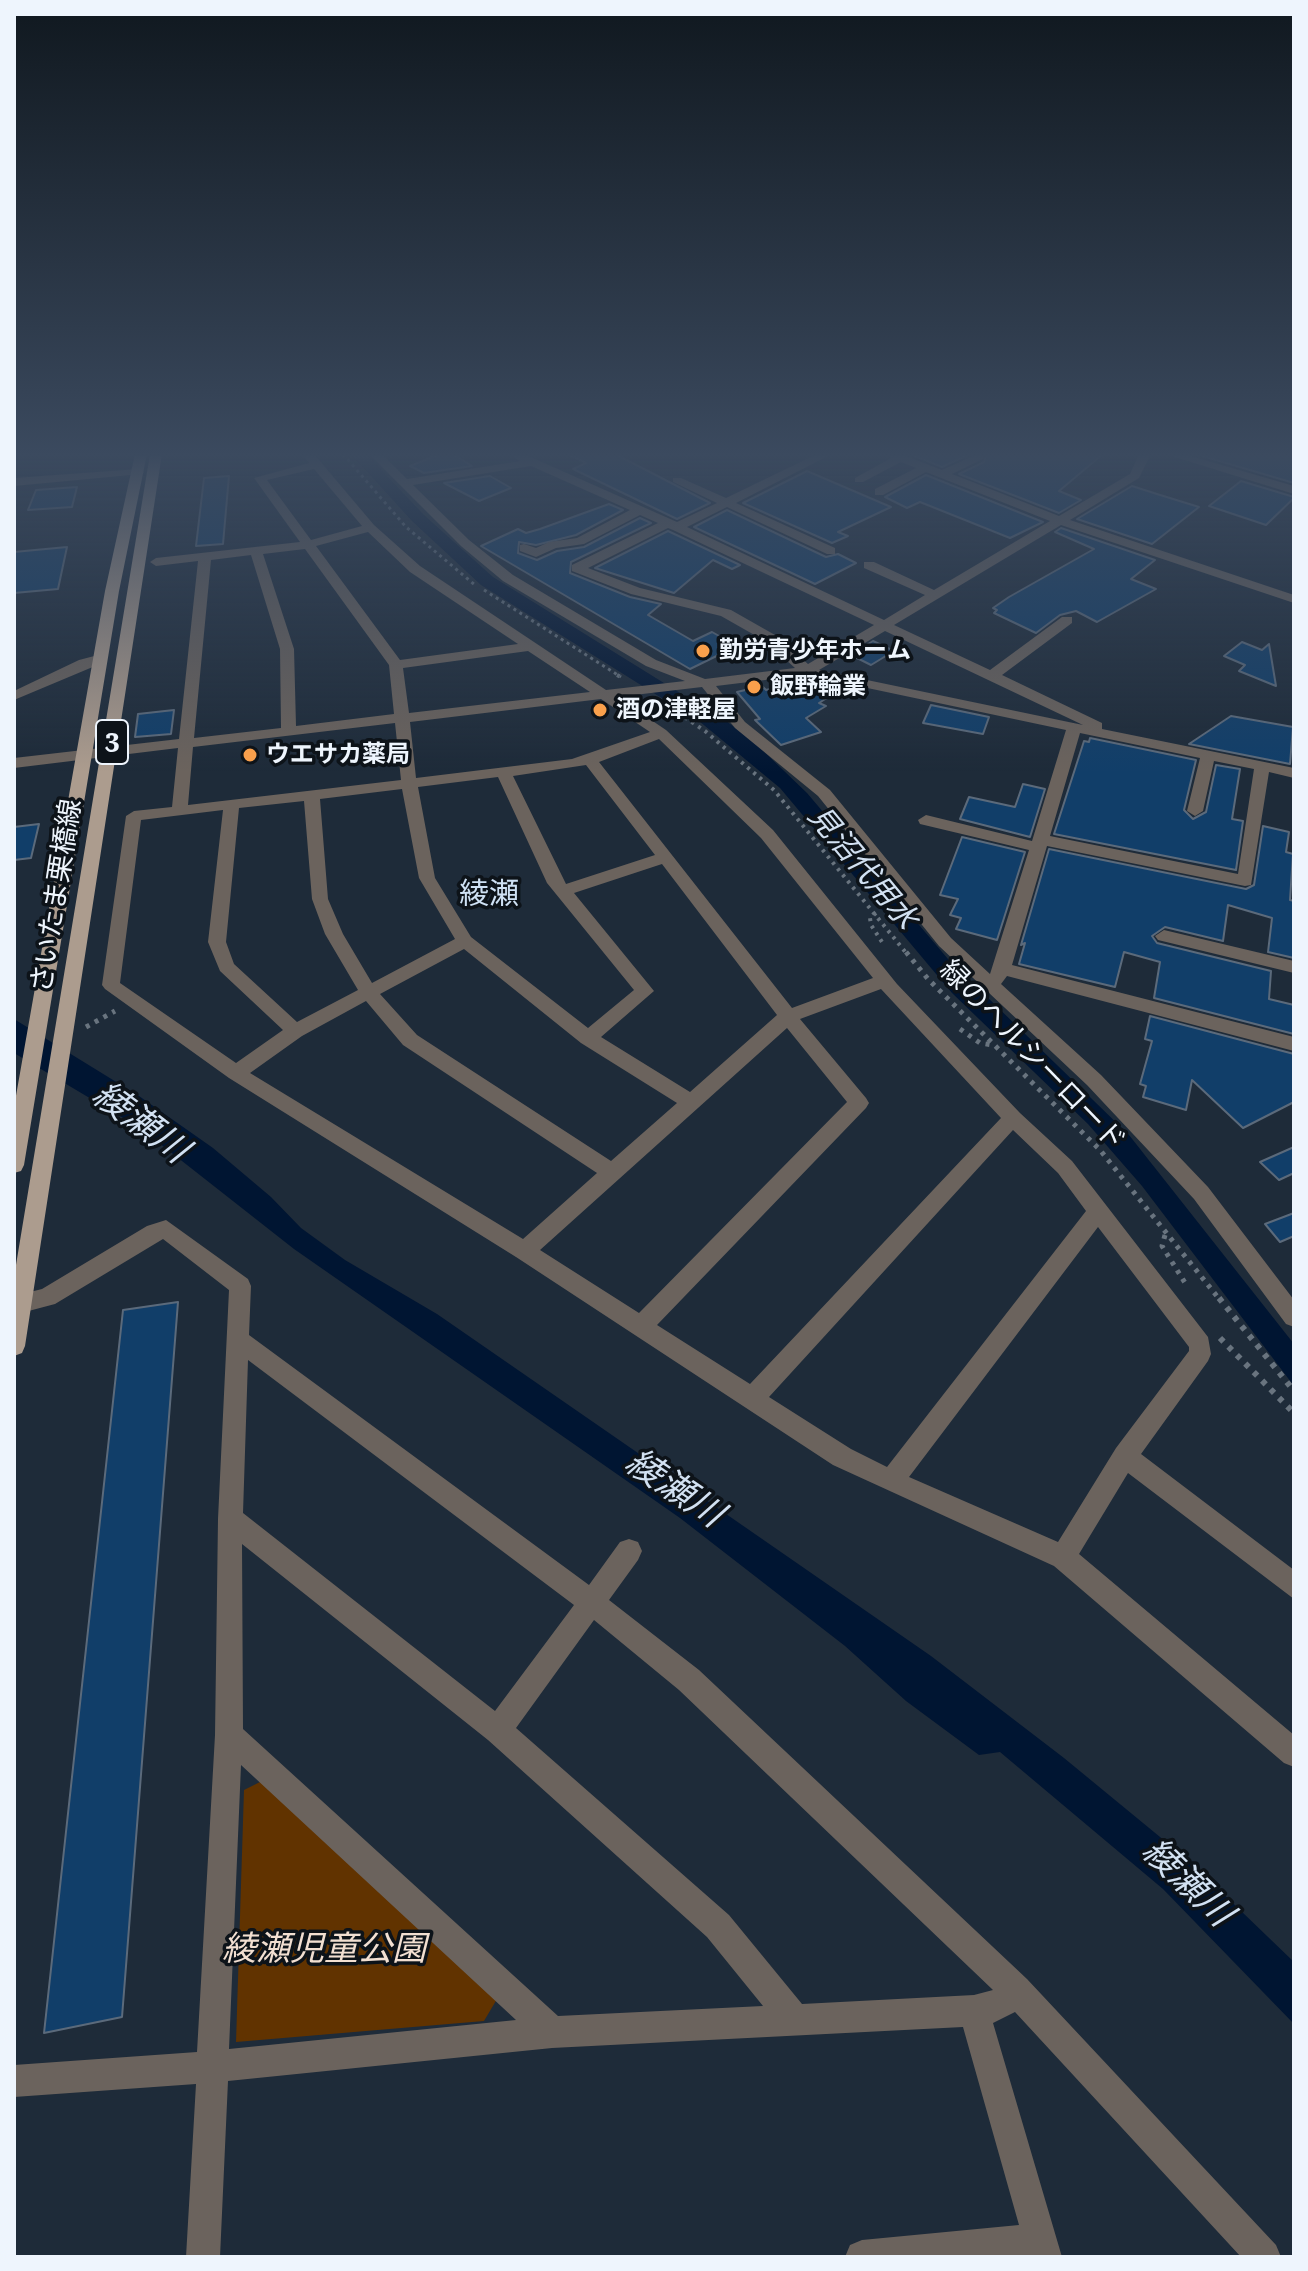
<!DOCTYPE html>
<html>
<head>
<meta charset="utf-8">
<style>
	body { margin:0 }
	#map { position:relative; width:1308px; height:2271px; overflow:hidden; background:#1e2b39; font-family:"Roboto Serif",serif }
	canvas { display:block }
	.frame { position:absolute; inset:0; border:16px solid #eef5fd; pointer-events:none }
</style>
</head>
<body>
<div id="map">
<canvas width="1308" height="2271"></canvas>
<div class="frame"></div>
</div>
<script>
const c = document.querySelector('canvas').getContext('2d');
c.lineJoin = 'round';
function fill(path, color) { c.fillStyle = color; c.fill(path, 'evenodd'); }
const shape = rows => new Path2D(rows.map(r => 'M' + r).join(''));
function stroke(path, color, width, dash) { c.strokeStyle = color; c.lineWidth = width; c.lineCap = dash ? 'butt' : 'round'; c.setLineDash(dash || []); c.stroke(path); }
function write(font, color, halo, rows, align = 'center') {
  c.font = font + ' "Roboto Serif","Noto Sans JP",serif'; c.lineWidth = 7; c.setLineDash([]); c.textBaseline = 'middle'; c.strokeStyle = halo; c.fillStyle = color; for (const [text, x, y, turn = 0] of rows) {
    c.save(); c.translate(x, y); c.rotate((+turn || 0) * Math.PI / 180); c.textAlign = isNaN(turn) ? turn : align; if (halo) c.strokeText(text, 0, 0); c.fillText(text, 0, 0); c.restore();
  }
}
fill(shape([
	[262,1781,500,1994,484,2021,236,2042,244,1790]
]), '#613300');
fill(shape([
	[691,694,755,743,807,793,948,959,1129,1135,1294,1344,1294,1386,1142,1186,1088,1124,952,993,780,788,676,702],
	[14,1019,139,1096,213,1148,271,1197,301,1228,345,1260,437,1314,703,1498,931,1656,1064,1758,1188,1860,1294,1962,1294,2024,1163,1889,1000,1752,979,1755,906,1701,845,1646,680,1518,294,1249,140,1128,14,1053]
]), '#001532');
fill(shape([
	[351,454,366,454,424,515,493,577,714,714,714,722,700,722,481,585,412,521,351,454]
]), '#001532');
const building = shape([
	[440,454,453,454,472,466,424,473,410,466,440,454],
	[568,454,615,454,710,503,677,519,573,469,586,463,568,454],
	[910,454,970,454,942,467,910,454],
	[986,454,1103,454,1059,491,1081,500,1059,513,959,474,984,462,986,454],
	[1203,454,1294,454,1294,483,1202,456,1203,454],
	[807,471,891,507,838,532,848,536,832,543,743,503,807,471],
	[926,475,1043,522,1010,538,920,502,907,508,885,497,926,475],
	[229,476,223,544,196,546,204,478,229,476],
	[490,476,511,488,479,501,444,483,490,476],
	[1241,481,1294,497,1294,498,1266,525,1209,506,1241,481],
	[1132,486,1157,494,1199,507,1152,544,1077,519,1132,486],
	[77,487,72,507,28,510,36,490,77,487],
	[609,504,623,510,576,535,536,545,519,542,518,553,537,560,557,551,584,547,640,518,651,523,571,562,570,573,630,597,661,604,648,615,693,641,712,632,737,646,690,669,481,546,518,529,526,533,540,529,609,504],
	[727,510,826,557,838,554,856,563,815,584,694,527,727,510],
	[1061,528,1155,560,1131,579,1156,589,1097,622,1076,611,1060,615,1036,633,994,613,997,610,993,608,1009,597,1094,549,1055,532,1061,528],
	[668,531,740,565,732,569,713,560,674,593,595,568,668,531],
	[67,547,58,589,14,593,14,552,67,547],
	[873,641,894,651,871,665,851,655,873,641],
	[1242,642,1262,650,1269,644,1276,686,1239,671,1245,665,1224,656,1242,642],
	[810,679,839,685,834,688,839,690,819,703,826,706,806,718,821,732,781,745,755,720,760,719,737,692,762,686,766,690,810,679],
	[931,705,989,717,983,734,923,723,931,705],
	[174,710,171,734,135,737,138,714,174,710],
	[1231,716,1293,727,1290,764,1189,744,1231,716],
	[1090,738,1196,760,1184,810,1193,819,1206,812,1216,765,1240,769,1232,819,1243,821,1236,870,1054,834,1084,741,1089,742,1090,738],
	[1023,784,1045,789,1030,837,960,819,969,797,1015,807,1023,784],
	[39,824,31,858,14,860,14,827,39,824],
	[1263,826,1289,832,1286,852,1293,854,1290,900,1294,901,1294,958,1268,952,1272,918,1228,905,1223,941,1165,927,1152,936,1157,943,1271,971,1269,999,1294,1005,1294,1034,1154,998,1160,962,1124,952,1115,987,1019,964,1025,943,1021,945,1049,849,1246,889,1254,885,1263,826],
	[962,837,1025,852,997,940,956,929,961,918,950,915,958,899,940,895,962,837],
	[1150,1016,1294,1054,1294,1102,1243,1128,1192,1080,1186,1110,1143,1097,1146,1086,1140,1084,1152,1041,1145,1039,1150,1016],
	[1294,1147,1294,1173,1279,1180,1260,1162,1294,1147],
	[1294,1213,1294,1236,1280,1242,1265,1224,1294,1213],
	[178,1302,122,2017,44,2033,123,1310,178,1302]
]);
fill(building, '#113e69');
stroke(building, '#5b6a7b', 2);
stroke(shape([
	[343,454,406,527,475,585],
	[484,590,621,677]
]), '#69747f', 3, [3, 4]);
stroke(shape([
	[617,675,621,677],
	[665,704,705,731,774,790,907,954],
	[876,913,870,918,871,925,882,942]
]), '#69747f', 4, [3, 5]);
stroke(shape([
	[906,952,928,979,1100,1150,1220,1300],
	[86,1027,115,1011],
	[960,1029,980,1043,993,1045],
	[1165,1235,1162,1246,1187,1286]
]), '#69747f', 5, [4, 6]);
stroke(shape([
	[1219,1298,1294,1391],
	[1220,1338,1294,1413]
]), '#69747f', 6, [5, 7]);
fill(shape([
	[302,454,314,454,374,525,420,566,606,690,685,681,646,666,503,581,461,546,369,454,382,454,407,479,520,461,508,454,524,454,677,522,717,503,673,482,673,478,681,478,726,498,817,454,832,454,736,503,835,548,835,554,827,554,727,507,687,527,884,620,925,595,864,568,864,562,874,562,934,590,1050,521,926,472,883,495,875,495,875,489,916,468,901,462,863,482,855,482,855,478,891,458,884,454,901,454,942,470,975,455,983,455,983,459,952,474,1059,516,1130,474,1139,454,1151,454,1139,478,1070,520,1294,595,1294,603,1061,525,894,625,990,670,1062,617,1072,617,1072,623,1002,675,1102,723,1102,729,1294,768,1294,778,1269,772,1251,885,1245,886,1047,846,1012,965,1294,1037,1294,1051,1007,976,1001,984,1101,1075,1208,1187,1294,1300,1294,1327,1286,1324,1194,1199,1087,1085,939,946,818,796,735,728,702,687,617,697,666,730,773,830,897,984,1020,1113,1072,1161,1208,1337,1211,1354,1208,1361,1141,1454,1294,1570,1294,1599,1128,1473,1079,1554,1294,1735,1294,1767,1284,1763,1054,1566,833,1465,516,1257,229,1078,105,989,102,985,126,816,134,811,172,807,178,748,14,768,14,758,179,739,198,561,156,566,150,562,156,558,300,542,254,478,309,463,302,454],
	[531,466,630,510,577,538,549,542,536,548,524,544,520,545,520,551,536,557,556,548,584,544,640,515,658,523,572,565,572,571,631,594,721,616,765,641,795,668,705,679,656,660,513,575,469,540,413,485,531,466],
	[314,469,362,526,311,540,267,480,314,469],
	[668,528,673,530,874,625,808,664,775,635,731,610,640,588,588,568,668,528],
	[368,532,410,572,518,644,400,660,316,546,368,532],
	[305,549,389,665,394,714,296,726,294,649,263,554,305,549],
	[251,555,280,649,281,728,194,738,211,560,251,555],
	[885,631,1083,725,819,670,885,631],
	[528,651,590,692,409,713,403,668,528,651],
	[806,675,1066,730,1032,841,926,815,918,820,920,824,1029,850,990,974,951,938,830,790,745,722,716,686,806,675],
	[601,699,650,732,572,759,416,778,410,722,601,699],
	[395,723,401,780,188,805,193,747,395,723],
	[1080,733,1200,758,1187,811,1195,816,1203,811,1214,761,1254,769,1238,874,1050,836,1080,733],
	[659,739,761,838,873,978,792,1008,599,762,659,739],
	[586,765,655,855,566,884,513,776,586,765],
	[498,777,547,883,634,990,588,1028,471,937,435,878,418,787,498,777],
	[402,789,419,878,455,939,372,983,343,934,328,899,320,799,402,789],
	[304,801,312,899,325,934,358,990,297,1022,234,964,226,942,239,808,304,801],
	[223,810,208,942,220,971,283,1030,236,1063,120,983,141,820,223,810],
	[662,864,777,1015,690,1092,601,1037,654,991,574,893,662,864],
	[464,949,581,1043,677,1103,611,1161,417,1035,380,994,464,949],
	[881,989,1001,1118,750,1384,657,1325,866,1108,869,1103,866,1098,800,1019,881,989],
	[366,1001,403,1045,597,1173,523,1239,250,1073,302,1036,366,1001],
	[787,1028,847,1102,639,1313,540,1250,787,1028],
	[1013,1130,1058,1173,1086,1211,887,1467,851,1449,769,1397,1013,1130],
	[1098,1227,1189,1347,1189,1351,1116,1448,1058,1542,909,1477,1098,1227],
	[1165,454,1184,454,1294,486,1294,494,1165,454],
	[138,469,144,472,142,474,14,486,14,478,138,469],
	[102,654,107,655,107,661,14,700,14,691,79,660,102,654],
	[1164,930,1294,961,1294,973,1158,940,1155,936,1164,930],
	[166,1220,248,1279,251,1286,249,1335,589,1585,620,1542,629,1539,638,1542,642,1551,638,1560,609,1600,699,1670,1027,1979,1276,2245,1281,2257,1241,2257,1015,2012,993,2023,1062,2257,845,2257,850,2245,862,2240,1019,2225,963,2027,552,2048,228,2081,220,2257,186,2257,196,2084,14,2097,14,2065,197,2052,215,1735,218,1519,229,1290,163,1239,55,1304,21,1313,14,1310,14,1296,42,1289,147,1226,166,1220],
	[248,1360,574,1605,495,1711,243,1513,248,1360],
	[242,1544,488,1740,707,1937,763,2006,558,2016,243,1729,242,1544],
	[594,1620,679,1690,993,1990,974,1995,802,2004,729,1915,516,1728,594,1620],
	[241,1765,516,2020,229,2049,241,1765]
]), '#6b635d');
fill(shape([
	[135,454,147,454,119,591,24,1165,21,1171,14,1173,14,1107,105,591,135,454],
	[150,454,162,454,25,1346,22,1353,14,1356,14,1277,150,454]
]), '#ac9c8e');
const sky = c.createLinearGradient(0, 0, 0, 772);
sky.addColorStop(0, '#10181f');
sky.addColorStop(0.59, '#3b4a5f');
sky.addColorStop(1, '#3b4a5f00');
c.fillStyle = sky;
c.fillRect(0, 0, 1308, 772);
for (const [x, y, r, color] of [
	[703,651,8,"#f9a04c"],
	[754,687,8,"#f9a04c"],
	[600,710,8,"#f9a04c"],
	[250,755,8,"#f9a04c"]
]) { const dot = new Path2D(); dot.arc(x, y, r, 0, 2 * Math.PI); c.fillStyle = color; c.fill(dot); stroke(dot, '#0d1319', 3); }
write('bold 24px', '#eef5fd', '#0d1319', [
	["勤労青少年ホーム",719,651],
	["飯野輪業",770,687],
	["酒の津軽屋",616,710],
	["ウエサカ薬局",266,755]
], 'left');
for (const [x, y, w] of [
	[112,742,32]
]) { const box = new Path2D(); box.roundRect(x - w / 2, y - 22, w, 44, 6); c.fillStyle = '#0d1319'; c.fill(box); stroke(box, '#eef5fd', 2); }
write('bold 26px', '#eef5fd', null, [
	["3",112,742]
]);
write('28px', '#eef5fd', '#0d1319', [
	["さいたま栗橋線",57,896,-81],
	["緑のヘルシーロード",1032,1056,46]
]);
write('italic 30px', '#d2e1f2', '#0d1319', [
	["見沼代用水",862,868,50]
]);
write('30px', '#cfe1f4', '#0d1319', [
	["綾瀬",489,895]
]);
write('italic 34px', '#f2dfd1', '#0d1319', [
	["綾瀬児童公園",324,1950]
]);
write('italic 36px', '#d2e1f2', '#0d1319', [
	["綾瀬川",140,1123,37],
	["綾瀬川",674,1489,34],
	["綾瀬川",1187,1883,44]
]);
</script>
</body>
</html>
